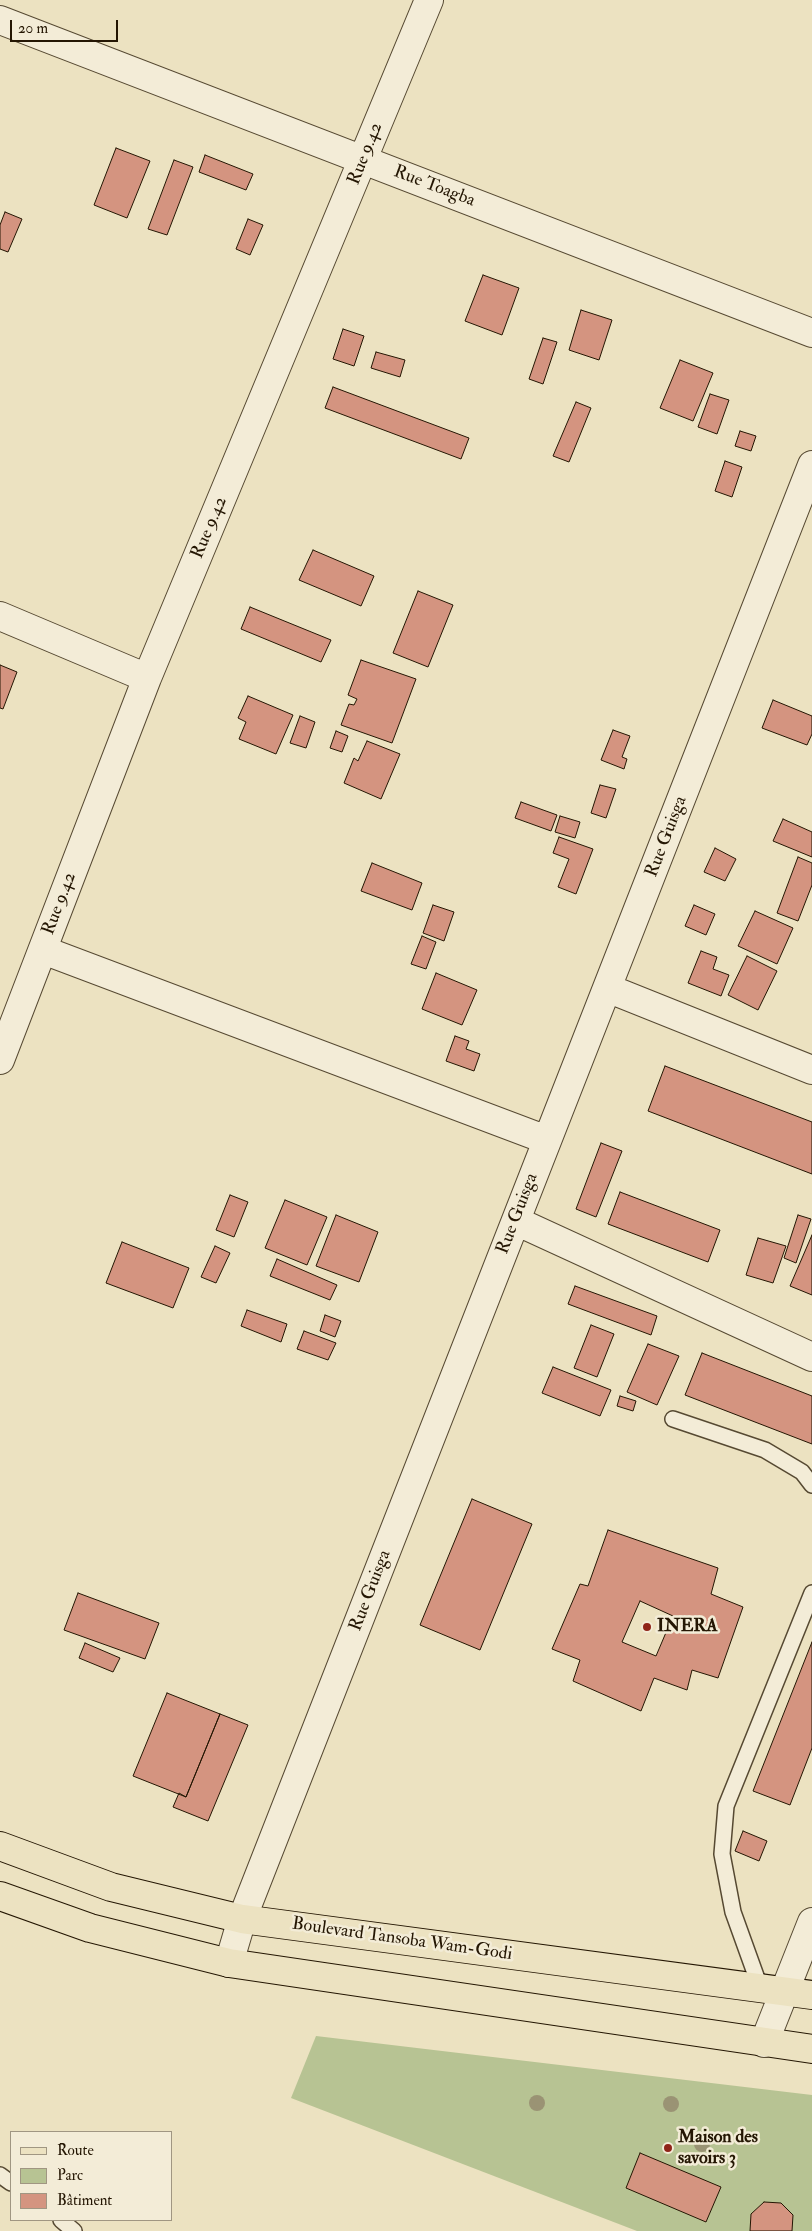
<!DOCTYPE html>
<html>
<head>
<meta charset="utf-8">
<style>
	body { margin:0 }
	#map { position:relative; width:812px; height:2231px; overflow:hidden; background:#ece2c1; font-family:"IM FELL Double Pica",serif }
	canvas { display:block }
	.legend { position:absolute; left:10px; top:2131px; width:162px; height:90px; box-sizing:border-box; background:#f3ecd7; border:1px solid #a09682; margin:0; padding:6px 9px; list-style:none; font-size:15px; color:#241603 }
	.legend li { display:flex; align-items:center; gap:10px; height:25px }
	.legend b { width:25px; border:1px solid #a09682 }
	.scale { position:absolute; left:10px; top:20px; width:108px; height:22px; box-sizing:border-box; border:2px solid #241603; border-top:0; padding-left:6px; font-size:15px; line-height:18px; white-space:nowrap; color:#241603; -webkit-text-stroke:4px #f3ecd7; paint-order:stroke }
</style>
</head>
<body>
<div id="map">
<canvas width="812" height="2231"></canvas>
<ul class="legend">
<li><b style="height:6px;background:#ece2c1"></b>Route</li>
<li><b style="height:14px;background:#b7c393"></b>Parc</li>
<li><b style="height:14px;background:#d49480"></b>Bâtiment</li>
</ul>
<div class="scale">20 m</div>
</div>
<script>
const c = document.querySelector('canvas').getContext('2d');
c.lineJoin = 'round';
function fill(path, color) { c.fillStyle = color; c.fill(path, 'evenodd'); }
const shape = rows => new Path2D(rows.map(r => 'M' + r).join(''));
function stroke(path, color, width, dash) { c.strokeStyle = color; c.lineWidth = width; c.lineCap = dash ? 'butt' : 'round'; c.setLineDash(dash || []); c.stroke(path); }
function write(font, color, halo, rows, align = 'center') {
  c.font = font + ' "IM FELL Double Pica",serif'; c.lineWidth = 5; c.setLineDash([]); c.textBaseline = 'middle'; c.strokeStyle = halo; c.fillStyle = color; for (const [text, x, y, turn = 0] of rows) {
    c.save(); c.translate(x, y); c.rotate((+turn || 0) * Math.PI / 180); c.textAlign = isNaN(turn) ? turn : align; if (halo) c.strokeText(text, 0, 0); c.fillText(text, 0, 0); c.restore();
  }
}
fill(shape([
	[316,2036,812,2095,812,2231,637,2231,291,2098]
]), '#b7c393');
const building = shape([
	[116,148,150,161,127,218,94,205,116,148],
	[205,155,253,174,246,190,199,172,205,155],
	[174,160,193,167,167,235,148,229,174,160],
	[5,212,22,219,8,252,0,249,0,225,5,212],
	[248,219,263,225,250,255,236,249,248,219],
	[483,275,519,288,502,335,465,321,483,275],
	[581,310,612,320,599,360,569,350,581,310],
	[343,329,364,336,354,366,333,359,343,329],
	[543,338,557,342,543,384,529,379,543,338],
	[376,352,405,360,400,377,371,368,376,352],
	[680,360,713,373,693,421,660,408,680,360],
	[333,387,469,438,461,459,325,408,333,387],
	[710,394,729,400,717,434,698,427,710,394],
	[576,402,591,408,569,462,553,456,576,402],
	[740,431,756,436,751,451,735,446,740,431],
	[725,461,742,467,732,497,715,491,725,461],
	[313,550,374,576,361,606,299,580,313,550],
	[418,591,453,605,428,667,393,653,418,591],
	[250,607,331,640,321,662,241,629,250,607],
	[361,660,416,679,392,743,341,725,349,704,354,705,357,699,348,695,361,660],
	[0,665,17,672,3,709,0,708,0,665],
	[248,696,293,715,276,754,239,739,246,722,238,718,248,696],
	[773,700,812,716,812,734,807,745,762,728,773,700],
	[300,716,315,722,306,748,290,743,300,716],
	[613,730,630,736,622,757,627,759,624,769,601,760,613,730],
	[336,731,348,736,342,752,330,748,336,731],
	[367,741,400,754,381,799,344,783,354,758,358,761,367,741],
	[600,785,616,789,606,818,591,813,600,785],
	[521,802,557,815,551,831,515,818,521,802],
	[560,816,580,822,575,838,555,832,560,816],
	[783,819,812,832,812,857,773,841,783,819],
	[559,837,593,849,576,894,558,887,569,859,553,853,559,837],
	[715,848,736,859,725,881,704,872,715,848],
	[798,857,812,863,812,885,798,921,777,913,798,857],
	[372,863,422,883,412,910,361,891,372,863],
	[433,905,454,912,444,941,423,933,433,905],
	[694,905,715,914,706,935,685,926,694,905],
	[755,911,793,928,777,964,738,946,755,911],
	[422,936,436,942,426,969,411,964,422,936],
	[701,951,717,957,713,969,729,975,721,996,688,983,701,951],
	[747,956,777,971,758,1010,728,995,747,956],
	[436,973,477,990,462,1025,422,1009,436,973],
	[455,1036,469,1041,466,1049,480,1054,474,1071,446,1061,455,1036],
	[665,1066,812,1122,812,1174,648,1111,665,1066],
	[601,1143,622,1151,596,1217,576,1209,601,1143],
	[620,1192,720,1230,708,1262,608,1224,620,1192],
	[230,1195,248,1202,234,1237,216,1230,230,1195],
	[285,1200,327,1217,307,1265,265,1248,285,1200],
	[336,1215,378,1232,359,1282,316,1266,336,1215],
	[798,1215,811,1219,796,1263,784,1258,798,1215],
	[812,1235,812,1295,790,1286,812,1235],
	[758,1238,786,1246,773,1283,746,1275,758,1238],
	[122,1242,189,1268,173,1308,106,1283,122,1242],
	[215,1246,230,1253,216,1283,201,1277,215,1246],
	[277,1259,337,1285,330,1300,270,1276,277,1259],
	[575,1286,657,1316,651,1335,568,1304,575,1286],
	[247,1310,287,1324,281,1342,241,1326,247,1310],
	[325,1315,341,1321,335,1337,320,1331,325,1315],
	[591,1325,614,1334,597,1377,574,1368,591,1325],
	[304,1331,336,1343,328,1360,297,1349,304,1331],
	[648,1344,679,1356,657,1405,627,1392,648,1344],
	[702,1353,812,1396,812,1444,685,1395,702,1353],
	[553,1367,611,1390,600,1416,542,1393,553,1367],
	[620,1396,636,1401,633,1411,617,1406,620,1396],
	[472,1499,532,1524,480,1650,420,1625,472,1499],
	[608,1530,718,1568,711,1594,743,1607,718,1678,692,1670,687,1690,654,1678,641,1711,573,1681,580,1660,552,1649,580,1584,588,1586,608,1530],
	[640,1601,673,1616,656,1656,622,1642,640,1601],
	[78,1593,159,1623,145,1659,64,1630,78,1593],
	[812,1642,812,1748,790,1805,753,1791,812,1642],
	[85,1643,120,1658,113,1672,79,1658,85,1643],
	[167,1693,220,1714,186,1797,133,1776,167,1693],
	[220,1714,248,1725,208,1821,173,1807,179,1793,186,1797,220,1714],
	[743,1831,767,1841,759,1861,735,1851,743,1831],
	[640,2153,721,2187,706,2222,626,2188,640,2153],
	[764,2202,781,2203,793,2215,792,2231,750,2231,751,2214,764,2202]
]);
fill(building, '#d49480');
stroke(building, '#241603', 1);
const lane = shape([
	[673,1419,765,1450,802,1472,812,1485],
	[760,1987,733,1912,722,1854,726,1806,812,1593],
	[0,2175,11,2183],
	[61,2220,74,2231]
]);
const street = shape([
	[0,20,812,333],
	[0,616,147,678],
	[43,950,547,1140],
	[607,988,812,1070],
	[0,1060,147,678,429,0],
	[516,1221,812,1357],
	[229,1963,242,1919,812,465],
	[764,2043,812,1922]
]);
const primary = shape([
	[0,1846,111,1887,242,1919,812,1995],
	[0,1896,90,1928,229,1963,812,2049]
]);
stroke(lane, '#564932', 18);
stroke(street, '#564932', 30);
stroke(primary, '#241603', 30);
stroke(lane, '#f3ecd7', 15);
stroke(street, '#f3ecd7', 28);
stroke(primary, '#ece2c1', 28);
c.fillStyle = '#9a9374';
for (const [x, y] of [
	[537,2103],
	[671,2104],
	[702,2144]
]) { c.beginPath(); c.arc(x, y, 8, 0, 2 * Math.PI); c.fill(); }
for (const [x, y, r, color] of [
	[647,1627,5,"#8f2418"],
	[668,2148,5,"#8f2418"]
]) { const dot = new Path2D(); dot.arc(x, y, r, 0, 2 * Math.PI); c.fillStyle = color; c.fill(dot); stroke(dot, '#f3ecd7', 2); }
write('18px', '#241603', '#f3ecd7', [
	["Rue 9.42",366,154,-68],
	["Rue Toagba",434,187,21],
	["Rue 9.42",210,528,-67],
	["Rue Guisga",667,837,-69],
	["Rue 9.42",60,904,-69],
	["Rue Guisga",518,1214,-69],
	["Rue Guisga",371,1591,-69],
	["Boulevard Tansoba Wam-Godi",402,1940,8]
]);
write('bold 18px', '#241603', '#f3ecd7', [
	["INERA",657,1627],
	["Maison des",678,2138],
	["savoirs 3",678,2159]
], 'left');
</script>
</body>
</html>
